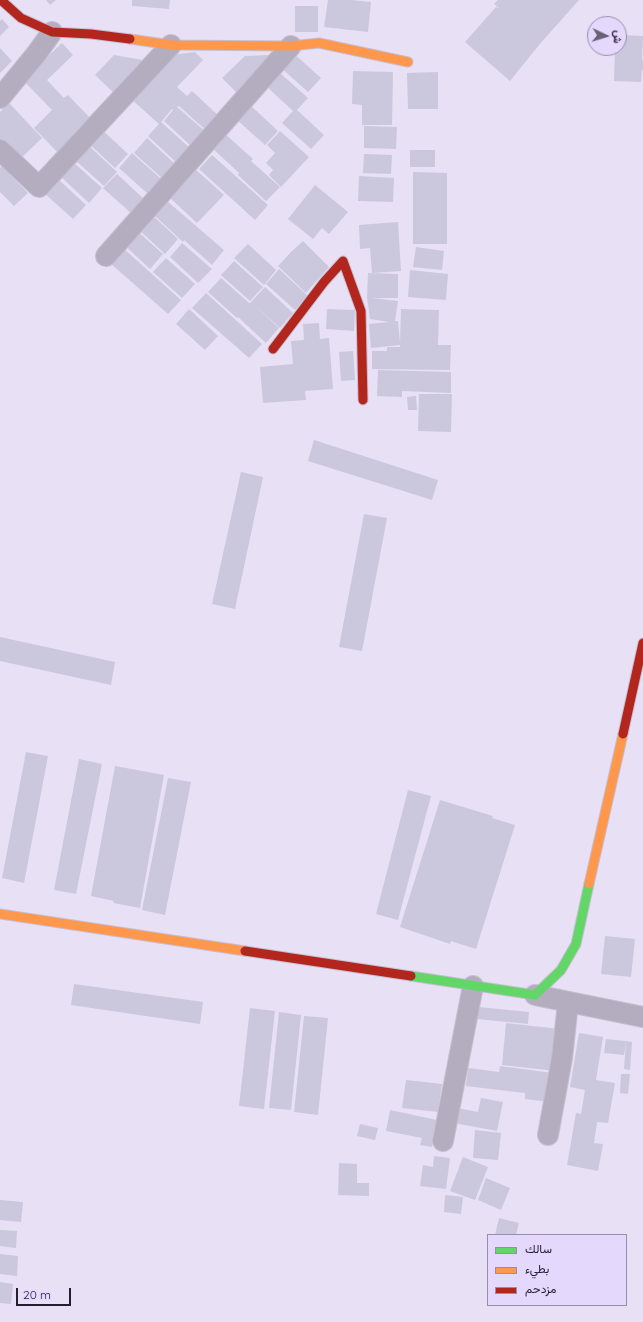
<!DOCTYPE html>
<html>
<head>
<meta charset="utf-8">
<style>
	body { margin:0 }
	#map { position:relative; width:643px; height:1322px; overflow:hidden; background:#e8e0f5; font-family:Quicksand,Vazirmatn,sans-serif }
	canvas { display:block }
	.legend { position:absolute; left:487px; top:1234px; width:140px; height:72px; box-sizing:border-box; background:#e5d8fd; border:1px solid #998dac; margin:0; padding:5px 7px; list-style:none; font-size:12px; color:#261d33 }
	.legend li { display:flex; align-items:center; gap:8px; height:20px }
	.legend b { width:20px; border:1px solid #998dac }
	.north { position:absolute; left:587px; top:16px; width:40px; height:40px; box-sizing:border-box; background:#e5d8fd; border:1px solid #998dac; border-radius:50%; rotate:94deg; font-size:11px; font-weight:700; line-height:16px; text-align:center; color:#261d33 }
	.north::after { content:''; display:block; margin:auto; width:14px; height:18px; background:#6a6177; clip-path:polygon(50% 0,100% 100%,50% 72%,0 100%) }
	.scale { position:absolute; left:16px; top:1288px; width:55px; height:18px; box-sizing:border-box; border:2px solid #261d33; border-top:0; padding-left:5px; font-size:12px; line-height:14px; white-space:nowrap; color:#261d33; -webkit-text-stroke:3px #e5d8fd; paint-order:stroke }
</style>
</head>
<body>
<div id="map">
<canvas width="643" height="1322"></canvas>
<ul class="legend">
<li><b style="height:5px;background:#63d668"></b>سالك</li>
<li><b style="height:5px;background:#ff974d"></b>بطيء</li>
<li><b style="height:5px;background:#b3261e"></b>مزدحم</li>
</ul>
<div class="north">ش</div>
<div class="scale">20 m</div>
</div>
<script>
const c = document.querySelector('canvas').getContext('2d');
c.lineJoin = 'round';
function fill(path, color) { c.fillStyle = color; c.fill(path, 'evenodd'); }
const shape = rows => new Path2D(rows.map(r => 'M' + r).join(''));
function stroke(path, color, width, dash) { c.strokeStyle = color; c.lineWidth = width; c.lineCap = dash ? 'butt' : 'round'; c.setLineDash(dash || []); c.stroke(path); }
fill(shape([
	[46,0,56,0,50,5],
	[132,0,170,0,169,9,132,6],
	[328,0,352,0,371,2,368,32,324,27],
	[498,0,579,0,539,45,510,81,465,42,496,7,500,9,494,4],
	[295,6,318,6,318,32,295,32],
	[2,19,9,27,0,36,0,21],
	[619,35,643,36,642,60,643,60,643,70,642,70,641,82,614,81,615,48,619,48],
	[62,43,73,55,47,80,64,98,68,95,93,121,60,155,34,128,52,110,23,80],
	[0,48,12,61,0,73],
	[195,52,203,60,177,87,187,96,182,101,192,91,221,118,208,132,179,106,177,107,206,132,192,147,164,121,173,110,172,109,161,122,190,148,177,163,148,136,159,124,130,98,170,55],
	[292,52,321,78,308,92,279,66],
	[114,55,143,60,114,93,95,75],
	[269,55,272,61,239,95,222,78,245,56],
	[353,71,393,72,392,125,362,125,362,105,352,104],
	[279,72,308,98,297,110,324,135,311,149,282,123,293,111,266,86],
	[438,72,438,109,408,109,407,73],
	[9,103,42,138,16,163,0,146,0,112],
	[249,104,278,131,265,145,236,119],
	[364,126,397,127,396,149,364,148],
	[99,127,128,154,115,168,87,142],
	[280,131,309,157,281,187,269,175,273,170,266,163,275,153,267,145],
	[224,133,253,159,251,161,280,187,266,201,238,175,239,173,211,147],
	[147,138,176,165,163,179,134,153],
	[88,145,117,172,104,186,75,160],
	[410,150,435,150,435,167,410,167],
	[132,153,161,179,148,194,119,168],
	[364,154,392,155,391,174,363,173],
	[212,155,268,205,255,220,199,169],
	[73,162,102,188,89,203,60,176],
	[2,166,28,193,14,206,0,192,0,168],
	[195,169,224,195,197,223,168,196],
	[413,172,447,173,447,244,413,244],
	[117,174,145,200,132,214,103,188],
	[359,176,394,178,393,202,358,201],
	[57,178,86,205,73,219,44,193],
	[315,185,348,212,329,234,322,228,313,239,288,219],
	[167,201,224,250,212,265,184,240,183,242,154,215],
	[150,213,178,239,165,254,136,227],
	[398,222,401,271,372,273,370,248,360,249,359,225],
	[134,228,163,254,150,269,121,242],
	[303,241,329,267,306,293,278,266,291,252],
	[182,243,212,269,198,283,170,257],
	[248,244,276,270,264,285,234,258],
	[416,247,444,251,442,270,413,267],
	[123,248,181,300,168,314,110,263],
	[166,258,195,284,182,298,153,272],
	[234,261,263,287,250,301,221,275],
	[279,269,308,296,295,310,266,284],
	[410,270,448,274,446,300,408,297],
	[368,273,398,274,398,298,372,298,398,301,395,321,398,321,400,343,401,309,439,310,438,345,451,345,450,370,372,369,372,351,387,351,387,347,400,347,400,345,371,348,369,324,389,322,370,319,367,297],
	[221,278,249,303,251,302,279,328,266,343,238,317,237,318,208,292],
	[265,287,293,313,280,328,251,302],
	[206,293,262,344,249,358,192,308],
	[189,309,218,336,205,350,176,324],
	[327,309,355,310,354,331,326,329],
	[319,323,320,339,329,338,333,389,305,391,306,400,263,403,260,367,293,364,291,341,304,340,303,324],
	[353,351,355,380,341,381,339,352],
	[378,370,451,372,451,393,402,391,402,397,377,396],
	[419,394,452,394,451,432,418,431],
	[416,396,417,410,408,410,407,397],
	[314,440,438,480,432,500,308,461],
	[241,472,263,477,235,609,212,604],
	[364,514,387,518,362,651,339,647],
	[0,637,115,662,111,685,0,661],
	[26,752,48,756,24,883,2,878],
	[79,759,102,764,76,894,54,890],
	[115,766,164,775,140,908,113,903,114,901,91,896],
	[168,778,191,782,165,915,142,910],
	[408,790,431,796,398,920,376,914],
	[440,800,493,816,492,818,515,825,476,949,451,941,450,944,400,927],
	[605,936,635,939,631,977,601,974],
	[74,984,203,1002,200,1024,71,1005],
	[479,1007,529,1012,528,1024,477,1019],
	[250,1008,275,1011,264,1109,239,1106],
	[279,1012,301,1015,291,1110,269,1108],
	[304,1016,328,1018,318,1115,294,1112],
	[506,1023,560,1029,556,1071,502,1065],
	[579,1033,603,1037,596,1080,615,1083,608,1123,597,1122,594,1143,603,1144,598,1171,567,1165,576,1113,581,1114,585,1090,570,1087],
	[606,1039,626,1041,624,1055,604,1053],
	[626,1041,632,1042,630,1070,624,1069],
	[500,1066,553,1073,550,1102,525,1099,525,1093,466,1086,468,1068,499,1072],
	[621,1074,630,1074,628,1094,620,1093],
	[406,1080,442,1084,438,1112,402,1108],
	[481,1098,503,1102,497,1131,454,1123,457,1108,478,1112],
	[390,1110,437,1120,432,1147,420,1145,422,1138,386,1131],
	[360,1124,378,1128,375,1140,357,1136],
	[475,1130,501,1133,498,1160,473,1158],
	[434,1156,450,1158,446,1189,420,1186,423,1165,433,1167],
	[463,1157,488,1167,475,1200,450,1191],
	[339,1163,357,1164,357,1183,369,1183,369,1196,338,1195],
	[486,1178,510,1188,501,1210,478,1200],
	[445,1195,463,1197,461,1214,444,1212],
	[0,1200,23,1202,21,1222,0,1220],
	[499,1218,519,1223,516,1235,495,1235],
	[0,1230,17,1231,16,1248,0,1246],
	[0,1254,18,1256,17,1276,0,1274],
	[0,1282,13,1284,11,1304,0,1303]
]), '#cbc8dd');
const street = shape([
	[0,98,37,53,52,32],
	[0,150,39,187,171,45],
	[106,256,291,46],
	[535,995,643,1017],
	[548,1135,562,1058,568,1003],
	[443,1141,473,986]
]);
const fast = shape([
	[411,976,535,995,561,970,576,944,589,884]
]);
const slow = shape([
	[130,39,171,45,291,46,319,43,408,62],
	[589,884,623,734],
	[0,914,245,951]
]);
const jam = shape([
	[1,0,21,18,52,32,91,34,130,39],
	[273,349,324,282,343,261,361,311,363,400],
	[623,734,643,643],
	[245,951,411,976]
]);
stroke(street, '#c6bfd0', 22);
stroke(fast, '#c6bfd0', 11);
stroke(slow, '#c6bfd0', 11);
stroke(jam, '#c6bfd0', 11);
stroke(street, '#b4adc0', 20);
stroke(fast, '#63d668', 9);
stroke(slow, '#ff974d', 9);
stroke(jam, '#b3261e', 9);
</script>
</body>
</html>
